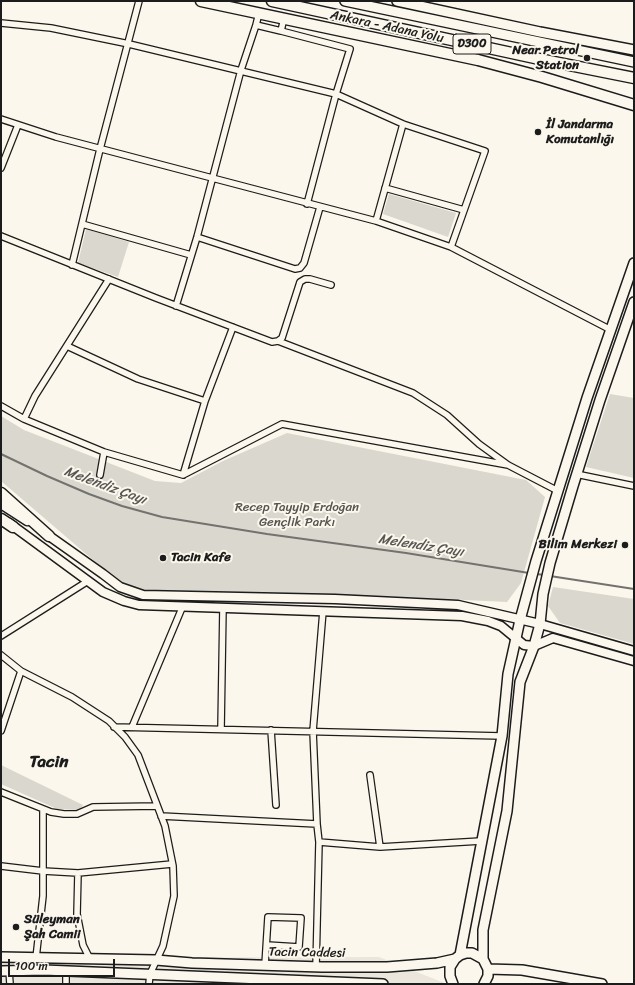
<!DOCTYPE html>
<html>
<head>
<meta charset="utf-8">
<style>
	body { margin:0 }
	#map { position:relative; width:635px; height:985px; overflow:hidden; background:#fbf7ec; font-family:Sriracha,sans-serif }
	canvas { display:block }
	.frame { position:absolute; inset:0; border:2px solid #1c1c1c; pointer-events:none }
	.scale { position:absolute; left:8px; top:959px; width:107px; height:18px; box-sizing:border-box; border:2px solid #1c1c1c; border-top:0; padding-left:5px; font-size:12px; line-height:14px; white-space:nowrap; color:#1c1c1c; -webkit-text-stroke:3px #fbf7ec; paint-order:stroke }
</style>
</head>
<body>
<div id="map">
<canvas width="635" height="985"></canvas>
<div class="frame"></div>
<div class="scale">100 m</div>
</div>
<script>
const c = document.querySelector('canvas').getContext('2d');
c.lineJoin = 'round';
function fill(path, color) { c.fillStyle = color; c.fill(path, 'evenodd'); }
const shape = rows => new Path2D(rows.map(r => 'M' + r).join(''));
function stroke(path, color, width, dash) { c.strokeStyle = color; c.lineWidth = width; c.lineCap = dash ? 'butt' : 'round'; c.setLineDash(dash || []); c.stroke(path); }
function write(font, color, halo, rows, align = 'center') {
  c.font = font + ' Sriracha,sans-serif'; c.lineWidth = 4; c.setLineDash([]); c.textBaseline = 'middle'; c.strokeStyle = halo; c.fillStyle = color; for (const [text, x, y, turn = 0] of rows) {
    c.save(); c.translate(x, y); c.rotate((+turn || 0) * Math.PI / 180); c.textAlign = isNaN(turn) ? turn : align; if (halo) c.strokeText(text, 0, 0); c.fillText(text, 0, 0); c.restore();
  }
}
fill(shape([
	[379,957,447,984,1,984,1,958]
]), '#eae6dc');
fill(shape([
	[389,194,456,213,448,237,383,214],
	[86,229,129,242,118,277,78,263],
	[610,394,634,398,634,478,586,467],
	[1,416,24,430,155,481,181,483,223,461,287,433,526,480,545,497,521,583,507,602,380,596,173,592,134,590,120,583,1,481],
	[553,587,634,599,634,644,560,623,548,606],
	[1,765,83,805,80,810,57,809,1,784]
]), '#dad7ce');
stroke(shape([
	[1,454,47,476,89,494,122,506,162,517,267,534,406,553,529,573],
	[536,574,545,575],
	[550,576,634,589]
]), '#74726e', 2);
const street = shape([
	[284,18,281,31,350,49,336,94,307,204],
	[1,23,51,28,129,44,336,94,403,124,485,151,451,247],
	[256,25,281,31],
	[1,119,56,137,376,221,403,124],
	[1,168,18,125],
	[385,188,464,210],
	[376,221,451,247,611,330],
	[82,224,191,255],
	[1,236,156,298,272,342,278,341,282,338,300,282,305,279,310,279,331,285],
	[197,237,295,269,300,268,304,263,320,207],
	[72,265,100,149,139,1],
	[176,306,197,237,241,70,256,25,259,13],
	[278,341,413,393,447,415,479,444,508,465,558,491],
	[67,346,138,379,205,401],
	[1,406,24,419,104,452,183,475,282,424,508,465],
	[24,419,35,396,109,279],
	[576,474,634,486],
	[100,475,104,452],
	[183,475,205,401,233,327],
	[1,636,88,581],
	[1,655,21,671,72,697,109,721,125,737,138,755,165,826,173,866,174,896,163,946,150,974,149,984],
	[114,727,502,736],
	[132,727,182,608],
	[221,729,223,607],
	[271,730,276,805],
	[1,731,21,671],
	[370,775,380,847],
	[1,792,51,812,64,814,77,814,93,807,157,806],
	[161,816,317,824],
	[319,842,380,847,481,841],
	[1,866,43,871,78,873],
	[36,958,43,896,43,809],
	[90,959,83,945,77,914,78,873,172,864],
	[265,965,268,917,301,918,299,947,267,945],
	[316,967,319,842,317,824,313,731,323,611],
	[9,970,10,984],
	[66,970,66,984]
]);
const secondary = shape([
	[1,504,27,521],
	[9,523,103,592,124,601,139,605,462,616,488,621,501,626,524,645,534,646,553,638,634,661],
	[45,533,103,574,120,587,143,595,335,599,458,605,540,624,634,651]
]);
const primary = shape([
	[345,1,634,62],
	[397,1,540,32,634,50],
	[460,955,502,736,508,674,520,620,536,561,587,398,634,263],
	[1,957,156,960,192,963,322,967,387,967,437,963,455,959,460,955,466,953,472,953,483,959,488,969,488,976,484,984],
	[483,959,483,930,507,811,520,682,534,646,540,624,543,594,550,563,573,486,600,400,634,302],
	[488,969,522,970,602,984],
	[1,971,44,970,383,984],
	[453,984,450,976,450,967,455,959]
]);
const highway = shape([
	[201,1,478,60,542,77,634,105],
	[272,1,544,60,634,78],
	[1,493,49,536],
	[1,519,13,527]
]);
stroke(street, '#1c1c1c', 8);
stroke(secondary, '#1c1c1c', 11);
stroke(primary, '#1c1c1c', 12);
stroke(highway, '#1c1c1c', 13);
stroke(street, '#fbf7ec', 5.5);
stroke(secondary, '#fbf7ec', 8);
stroke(primary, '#fbf7ec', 9);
stroke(highway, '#fbf7ec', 10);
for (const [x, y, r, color] of [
	[587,58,4,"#1c1c1c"],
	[538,132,4,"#1c1c1c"],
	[625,545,4,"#1c1c1c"],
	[163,558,4,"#1c1c1c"],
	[16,927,4,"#1c1c1c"]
]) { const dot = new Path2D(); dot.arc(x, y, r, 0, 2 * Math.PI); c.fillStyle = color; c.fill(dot); stroke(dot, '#fbf7ec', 1.5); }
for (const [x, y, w] of [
	[472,44,38]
]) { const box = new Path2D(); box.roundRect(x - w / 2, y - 10, w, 20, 3); c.fillStyle = '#fbf7ec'; c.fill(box); stroke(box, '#1c1c1c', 1); }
write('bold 12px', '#1c1c1c', null, [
	["D300",472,44]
]);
write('13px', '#1c1c1c', '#fbf7ec', [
	["Ankara - Adana Yolu",387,27,12],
	["Tacin Caddesi",307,953,1]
]);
write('bold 13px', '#1c1c1c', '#fbf7ec', [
	["Near Petrol",579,51,"right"],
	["Station",579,66,"right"],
	["İl Jandarma",546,125],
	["Komutanlığı",546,140],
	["Bilim Merkezi",617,545,"right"],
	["Tacin Kafe",171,558],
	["Süleyman",24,920],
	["Şah Camii",24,935]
], 'left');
write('13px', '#555451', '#fbf7ec', [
	["Recep Tayyip Erdoğan",297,508],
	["Gençlik Parkı",297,523]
]);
write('italic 14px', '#575653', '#fbf7ec', [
	["Melendiz Çayı",105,486,20],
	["Melendiz Çayı",421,546,9]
]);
write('bold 17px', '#1c1c1c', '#fbf7ec', [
	["Tacin",49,763]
]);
</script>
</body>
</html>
